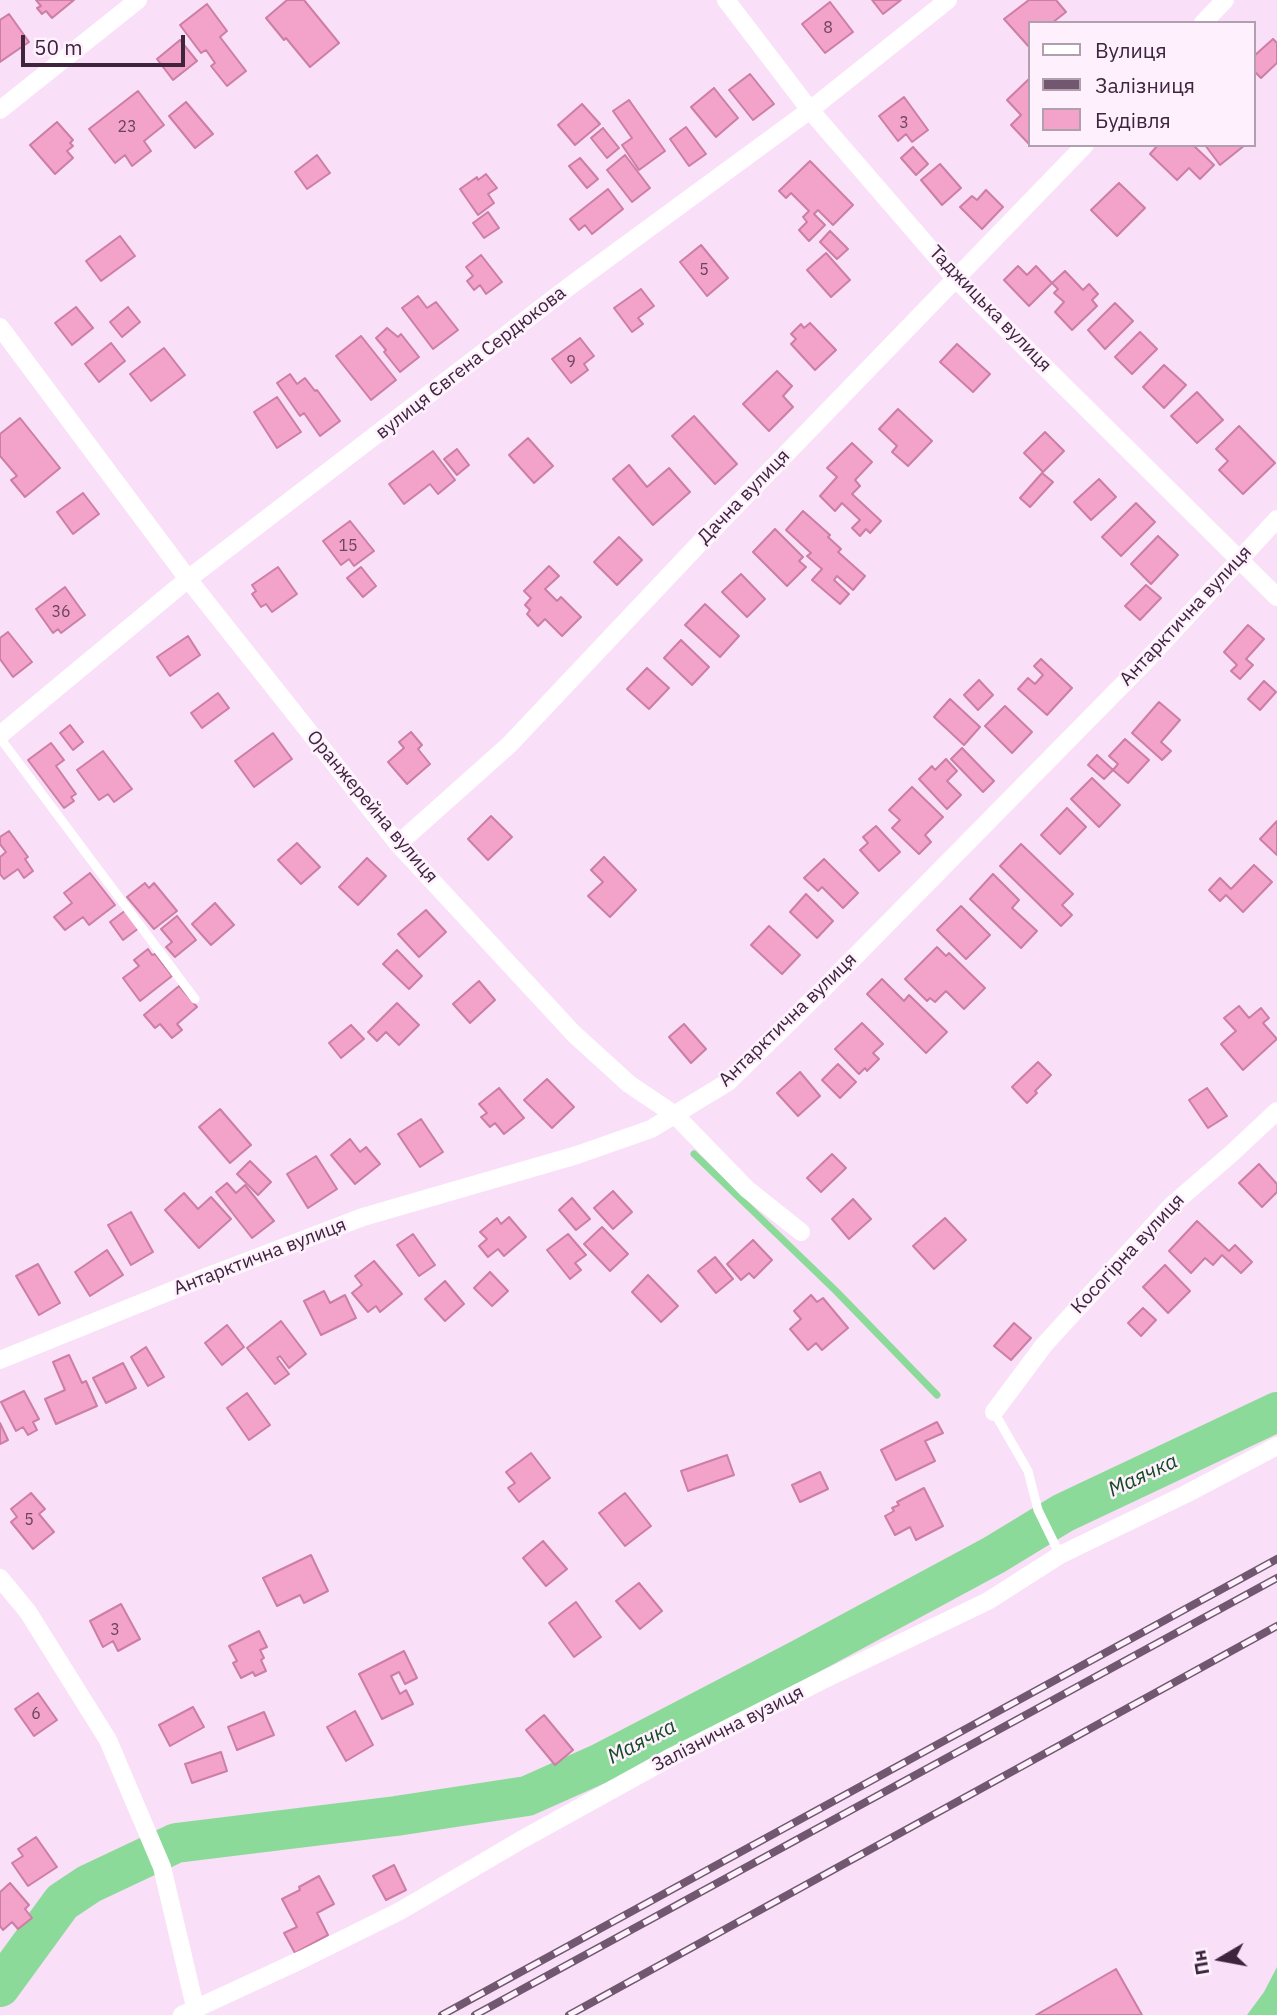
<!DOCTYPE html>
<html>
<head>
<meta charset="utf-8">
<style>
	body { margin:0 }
	#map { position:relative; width:1277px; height:2015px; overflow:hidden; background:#f9dff7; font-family:"IBM Plex Sans",sans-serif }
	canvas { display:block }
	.legend { position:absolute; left:1028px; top:21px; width:228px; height:126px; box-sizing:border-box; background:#fef1fd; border:2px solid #b19fb0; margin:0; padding:9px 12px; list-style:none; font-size:21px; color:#3e253d }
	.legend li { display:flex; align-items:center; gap:14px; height:35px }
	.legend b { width:35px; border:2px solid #b19fb0 }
	.north { position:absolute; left:1186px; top:1924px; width:70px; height:70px; -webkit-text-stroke:5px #fef1fd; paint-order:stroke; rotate:260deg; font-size:19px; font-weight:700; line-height:28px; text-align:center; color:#3e253d }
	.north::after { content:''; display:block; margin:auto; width:24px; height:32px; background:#3e253d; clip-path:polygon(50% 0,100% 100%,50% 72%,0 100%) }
	.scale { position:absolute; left:21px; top:35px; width:164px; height:32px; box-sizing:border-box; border:4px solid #3e253d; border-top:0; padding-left:9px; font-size:21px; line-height:24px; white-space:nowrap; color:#3e253d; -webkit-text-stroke:5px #fef1fd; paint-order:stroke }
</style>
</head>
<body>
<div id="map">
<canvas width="1277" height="2015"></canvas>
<ul class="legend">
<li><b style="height:9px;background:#fff"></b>Вулиця</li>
<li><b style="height:9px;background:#715870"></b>Залізниця</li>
<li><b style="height:19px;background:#f3a2ca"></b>Будівля</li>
</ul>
<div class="north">Пн</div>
<div class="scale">50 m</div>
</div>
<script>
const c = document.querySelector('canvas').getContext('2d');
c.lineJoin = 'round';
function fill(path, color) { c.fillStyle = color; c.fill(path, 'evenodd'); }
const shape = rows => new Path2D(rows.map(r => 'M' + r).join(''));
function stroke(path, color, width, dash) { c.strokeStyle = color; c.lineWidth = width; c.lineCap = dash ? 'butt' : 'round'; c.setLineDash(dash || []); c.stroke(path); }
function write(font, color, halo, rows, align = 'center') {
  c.font = font + ' "IBM Plex Sans",sans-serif'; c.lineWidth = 5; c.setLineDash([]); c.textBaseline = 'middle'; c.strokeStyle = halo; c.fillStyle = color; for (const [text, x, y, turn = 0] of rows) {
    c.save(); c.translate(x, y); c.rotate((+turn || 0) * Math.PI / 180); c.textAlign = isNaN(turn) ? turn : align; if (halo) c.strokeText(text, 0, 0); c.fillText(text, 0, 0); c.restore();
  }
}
fill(shape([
	[1277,1967,1277,2015,1247,2015,1264,1992]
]), '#8cda9a');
stroke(shape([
	[694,1154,836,1291,937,1395]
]), '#8cda9a', 7);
stroke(shape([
	[0,1987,62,1902,89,1884,176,1843,396,1816,527,1796,601,1763,799,1660,994,1555,1063,1513,1277,1412]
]), '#8cda9a', 40);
const building = shape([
	[36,0,74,0,52,18,46,11,42,14,37,8,41,6,36,0],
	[287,0,304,0,339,43,310,67,286,38,284,40,266,18,287,0],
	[872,0,901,0,883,14,872,0],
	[1029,0,1056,0,1066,12,1052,23,1030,23,1030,48,1004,19,1029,0],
	[830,2,853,32,825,53,802,24,830,2],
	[207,4,227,31,220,37,246,71,227,86,211,66,215,63,206,50,201,53,180,25,207,4],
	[9,14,29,42,0,62,0,20,9,14],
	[1273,39,1277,43,1277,63,1261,78,1254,71,1254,56,1273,39],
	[180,40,197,61,173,80,157,59,180,40],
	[750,74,774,104,753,120,729,90,750,74],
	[1030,78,1030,143,1029,144,1011,125,1021,115,1007,100,1030,78],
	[714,88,738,118,716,137,691,107,714,88],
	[138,91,164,125,144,141,151,151,132,166,125,155,115,163,89,129,138,91],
	[904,97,928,130,912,142,906,134,898,141,879,116,904,97],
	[629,100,665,151,639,170,622,145,632,138,613,111,629,100],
	[186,102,213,134,195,148,169,116,186,102],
	[582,104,600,124,575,145,558,125,582,104],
	[57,122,73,140,70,143,73,146,67,151,73,158,55,174,30,145,57,122],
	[686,127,706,154,689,166,670,139,686,127],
	[603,128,619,148,607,158,591,138,603,128],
	[1158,145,1193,145,1214,165,1200,179,1189,168,1177,180,1150,154,1158,145],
	[1205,145,1245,145,1220,165,1205,145],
	[913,147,928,164,916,175,901,158,913,147],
	[317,155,330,173,307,189,295,172,317,155],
	[625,155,650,188,632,202,607,170,625,155],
	[580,158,598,179,587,188,569,166,580,158],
	[810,161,853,205,833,225,818,210,814,214,825,225,809,241,799,230,807,222,803,217,809,211,791,193,786,198,779,191,810,161],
	[940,164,961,188,942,205,921,180,940,164],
	[486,174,497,188,488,194,494,203,478,215,460,189,477,177,478,180,486,174],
	[1119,183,1145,208,1117,236,1091,210,1119,183],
	[608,189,623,209,592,234,585,225,579,230,570,219,608,189],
	[986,190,1003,207,982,229,960,207,972,196,977,200,986,190],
	[488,212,499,228,484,238,473,223,488,212],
	[830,231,848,249,837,259,820,242,830,231],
	[120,236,135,256,101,281,86,261,120,236],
	[701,245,728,278,707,296,680,262,701,245],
	[826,253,850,280,831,297,807,270,826,253],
	[481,255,502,282,486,294,480,285,474,290,467,281,473,276,466,267,481,255],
	[1018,266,1027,275,1036,266,1052,283,1029,306,1004,280,1018,266],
	[1065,271,1083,290,1089,284,1098,294,1092,300,1097,306,1072,330,1055,312,1064,302,1054,293,1058,289,1052,283,1065,271],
	[641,289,654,306,638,318,643,324,632,332,614,308,641,289],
	[418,296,427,308,436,302,458,330,433,349,402,308,418,296],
	[1115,303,1133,321,1105,349,1088,330,1115,303],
	[76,307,93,328,72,345,55,323,76,307],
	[128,307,140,322,122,337,110,322,128,307],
	[810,323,836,350,815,370,791,344,796,339,791,334,801,324,804,328,810,323],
	[387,328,398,337,401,334,419,357,400,372,384,352,386,350,376,338,387,328],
	[1140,332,1157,349,1132,374,1115,357,1140,332],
	[361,336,396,380,371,400,336,356,361,336],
	[580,338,594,356,584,364,588,370,571,383,552,359,580,338],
	[111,343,125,361,99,382,85,364,111,343],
	[957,344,990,374,973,392,940,362,957,344],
	[164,348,185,375,151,401,130,374,164,348],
	[1164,365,1186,385,1164,408,1143,387,1164,365],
	[777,371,792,386,783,396,793,407,769,431,743,404,777,371],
	[290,374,297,384,305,378,315,391,317,390,340,421,320,436,304,413,300,416,277,383,290,374],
	[1197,392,1223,420,1197,443,1171,416,1197,392],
	[277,397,301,432,277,448,254,412,277,397],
	[898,409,932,441,908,466,892,452,897,446,879,429,898,409],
	[694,416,737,464,715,484,672,436,694,416],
	[20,418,60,468,25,497,11,480,17,476,0,456,0,434,20,418],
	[1239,426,1275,463,1243,494,1219,470,1228,461,1216,449,1239,426],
	[1045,432,1064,451,1043,472,1024,453,1045,432],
	[528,438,553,466,534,483,509,455,528,438],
	[852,443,872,462,855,480,860,486,852,494,881,521,870,533,866,529,860,536,852,528,860,520,842,503,835,511,820,496,837,477,827,468,852,443],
	[457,449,469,465,457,475,444,459,457,449],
	[433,451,455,480,438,494,430,484,404,504,389,484,433,451],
	[629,465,647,487,669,468,690,492,653,525,613,479,629,465],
	[1042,473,1053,482,1030,507,1020,498,1042,473],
	[1099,479,1116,497,1091,520,1074,502,1099,479],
	[83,493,99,514,73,534,57,512,83,493],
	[1136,503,1155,522,1121,556,1102,537,1136,503],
	[803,511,830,535,828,537,841,549,838,552,865,576,853,590,837,576,834,580,849,594,840,604,812,580,822,569,807,556,811,553,786,530,803,511],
	[350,521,374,551,354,566,349,559,341,565,323,541,350,521],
	[775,529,803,557,799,561,806,567,787,586,753,552,775,529],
	[1158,536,1178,555,1151,584,1131,564,1158,536],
	[619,537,642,560,617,585,594,562,619,537],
	[549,566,559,576,545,589,557,601,561,597,581,617,562,636,545,619,538,626,527,614,530,610,525,605,531,598,524,591,549,566],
	[278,567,297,594,272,612,266,604,261,607,252,594,256,591,252,585,278,567],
	[361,567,376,586,363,597,347,578,361,567],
	[741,574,765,599,747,617,722,592,741,574],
	[1146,585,1161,598,1140,620,1125,606,1146,585],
	[65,587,85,615,61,633,58,629,53,633,36,609,65,587],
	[705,604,739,636,720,657,685,625,705,604],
	[1248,625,1264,639,1246,659,1253,665,1240,679,1231,671,1237,665,1224,652,1248,625],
	[8,632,32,662,13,677,0,659,0,638,8,632],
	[188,636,200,655,170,676,157,657,188,636],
	[681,640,709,667,692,685,664,658,681,640],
	[1041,659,1072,688,1047,715,1018,689,1028,678,1035,684,1043,675,1034,666,1041,659],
	[647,668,669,688,649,709,627,689,647,668],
	[979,680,993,695,978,710,964,695,979,680],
	[1264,681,1276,692,1260,710,1248,699,1264,681],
	[218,693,229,708,202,728,191,713,218,693],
	[950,699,980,727,964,745,934,717,950,699],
	[1159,702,1180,720,1161,742,1171,751,1162,760,1132,733,1159,702],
	[1005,706,1032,732,1012,753,985,726,1005,706],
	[70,725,83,742,73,750,60,733,70,725],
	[411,732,422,745,418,749,430,764,407,784,388,762,404,748,399,742,411,732],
	[273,733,292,759,254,787,235,761,273,733],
	[1125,739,1149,760,1128,783,1113,770,1118,764,1109,756,1125,739],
	[51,743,64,760,56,766,76,794,71,797,74,801,64,808,28,760,51,743],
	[962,748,994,781,983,792,951,759,962,748],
	[103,751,132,789,114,802,108,794,99,800,77,770,103,751],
	[1097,755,1113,770,1104,779,1088,765,1097,755],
	[946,759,957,771,947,781,961,795,947,809,919,779,932,766,935,770,946,759],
	[1092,778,1120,805,1099,827,1071,799,1092,778],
	[912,787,943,817,925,835,931,842,919,854,892,828,900,820,889,810,912,787],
	[1067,808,1086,827,1060,854,1041,835,1067,808],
	[491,816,512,837,488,860,468,839,491,816],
	[1277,821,1277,855,1260,839,1277,821],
	[876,826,900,852,879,871,860,850,868,843,863,837,876,826],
	[9,831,28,857,25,859,33,871,24,878,18,869,4,879,0,874,0,857,6,852,0,844,0,837,9,831],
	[297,843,320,867,301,884,278,860,297,843],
	[1021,844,1073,894,1062,905,1072,915,1061,926,1000,866,1021,844],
	[604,857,636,890,610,917,588,896,603,882,591,870,604,857],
	[367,858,386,876,358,905,339,887,367,858],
	[824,859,858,893,843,908,822,887,818,891,804,878,824,859],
	[1254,865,1272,882,1243,912,1226,895,1220,901,1209,890,1220,878,1231,889,1254,865],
	[90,873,115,905,89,925,83,917,65,930,54,917,72,903,64,893,90,873],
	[993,874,1019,900,1012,908,1037,931,1021,948,970,899,993,874],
	[145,883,149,888,154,883,177,911,154,929,127,897,145,883],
	[806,894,833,921,817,938,790,912,806,894],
	[215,903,234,925,211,945,192,924,215,903],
	[961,906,990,935,966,959,937,930,961,906],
	[126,910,139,928,123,940,110,922,126,910],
	[426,910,446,932,419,957,398,934,426,910],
	[177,916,196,940,175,957,166,947,172,942,161,929,177,916],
	[769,926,800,955,782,974,751,945,769,926],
	[937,947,946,956,949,953,985,988,964,1009,946,991,935,1002,930,998,927,1001,905,979,937,947],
	[148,949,152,955,155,954,172,976,140,1001,123,978,139,966,134,960,148,949],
	[397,950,422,976,409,989,383,964,397,950],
	[882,979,904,1001,909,995,947,1032,926,1053,867,994,882,979],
	[479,981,495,1000,470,1023,453,1004,479,981],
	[179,986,197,1007,177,1024,182,1030,172,1038,160,1024,155,1028,144,1015,179,986],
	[397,1003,419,1025,399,1045,386,1032,377,1041,368,1032,397,1003],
	[1239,1006,1249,1018,1261,1008,1269,1018,1263,1023,1277,1039,1243,1070,1221,1044,1236,1031,1224,1018,1239,1006],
	[862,1023,883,1044,873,1053,879,1059,867,1071,865,1068,859,1074,835,1049,862,1023],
	[684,1024,706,1049,691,1063,669,1037,684,1024],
	[351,1025,364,1039,341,1058,329,1043,351,1025],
	[1038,1062,1051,1075,1035,1091,1037,1093,1027,1103,1012,1087,1038,1062],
	[838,1064,856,1082,840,1098,822,1080,838,1064],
	[800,1072,820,1096,798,1116,777,1093,800,1072],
	[547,1079,574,1107,552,1128,524,1100,547,1079],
	[499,1088,524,1118,504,1134,495,1123,490,1127,481,1117,487,1113,479,1104,499,1088],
	[1207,1088,1227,1116,1208,1128,1189,1100,1207,1088],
	[220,1109,251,1145,230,1163,199,1127,220,1109],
	[421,1119,443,1152,420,1167,398,1134,421,1119],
	[350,1139,360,1152,366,1147,380,1164,355,1184,331,1155,350,1139],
	[832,1154,846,1168,821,1192,807,1178,832,1154],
	[316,1156,337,1189,308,1208,287,1174,316,1156],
	[250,1161,271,1182,258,1195,237,1174,250,1161],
	[1259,1164,1277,1184,1277,1192,1262,1207,1239,1183,1259,1164],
	[227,1183,236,1193,245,1185,274,1221,252,1238,216,1192,227,1183],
	[613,1191,632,1212,613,1229,594,1208,613,1191],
	[184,1193,198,1209,211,1197,231,1219,199,1248,165,1210,184,1193],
	[572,1198,590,1219,576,1230,559,1210,572,1198],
	[853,1199,871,1219,849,1239,832,1219,853,1199],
	[131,1212,153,1252,131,1265,108,1225,131,1212],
	[509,1217,526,1237,504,1256,498,1249,488,1257,479,1246,487,1239,480,1232,497,1218,501,1224,509,1217],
	[945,1218,966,1240,934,1269,913,1246,945,1218],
	[1197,1221,1229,1251,1235,1245,1252,1262,1241,1273,1222,1255,1213,1265,1205,1258,1191,1273,1169,1251,1197,1221],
	[602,1227,628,1254,610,1271,584,1244,602,1227],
	[413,1234,435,1265,419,1276,397,1245,413,1234],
	[568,1234,586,1255,575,1263,581,1270,570,1279,547,1250,568,1234],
	[753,1240,772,1260,754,1278,749,1273,741,1280,727,1264,753,1240],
	[107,1250,123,1275,90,1296,75,1272,107,1250],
	[715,1257,733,1279,716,1293,698,1271,715,1257],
	[374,1261,402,1294,380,1312,376,1306,368,1312,352,1293,362,1285,355,1276,374,1261],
	[38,1264,60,1303,39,1315,16,1276,38,1264],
	[1165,1265,1190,1291,1168,1313,1143,1287,1165,1265],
	[490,1272,508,1291,492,1306,474,1288,490,1272],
	[648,1275,678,1306,661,1322,632,1292,648,1275],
	[445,1281,464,1304,445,1321,425,1299,445,1281],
	[324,1291,330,1303,345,1295,356,1318,321,1335,304,1301,324,1291],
	[811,1295,817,1302,823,1298,848,1328,822,1350,816,1343,808,1350,790,1329,801,1319,794,1311,811,1295],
	[1143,1308,1156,1320,1141,1336,1128,1323,1143,1308],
	[281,1321,306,1354,289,1368,280,1356,277,1358,289,1374,275,1384,247,1348,281,1321],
	[1014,1323,1031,1338,1011,1360,994,1346,1014,1323],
	[227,1325,244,1347,222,1365,205,1343,227,1325],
	[146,1347,164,1377,148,1386,131,1357,146,1347],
	[69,1355,82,1383,86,1381,97,1406,56,1424,45,1399,65,1390,53,1362,69,1355],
	[123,1363,136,1388,106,1403,93,1378,123,1363],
	[24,1391,39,1419,33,1422,37,1430,28,1435,23,1427,16,1431,1,1402,24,1391],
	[247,1393,270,1425,249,1440,227,1408,247,1393],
	[937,1422,943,1433,925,1441,935,1461,896,1480,881,1450,937,1422],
	[0,1423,8,1440,0,1444,0,1423],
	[531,1453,550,1478,519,1502,508,1488,515,1483,506,1472,531,1453],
	[727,1455,734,1475,688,1491,681,1471,727,1455],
	[820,1472,828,1489,800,1502,792,1485,820,1472],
	[924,1488,943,1526,916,1540,910,1527,895,1535,885,1516,894,1511,892,1508,899,1505,897,1502,924,1488],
	[31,1493,45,1509,39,1514,54,1532,33,1549,11,1522,17,1517,11,1509,31,1493],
	[625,1493,651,1526,625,1546,599,1513,625,1493],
	[543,1541,567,1569,546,1586,523,1558,543,1541],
	[311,1555,328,1591,304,1603,300,1595,277,1606,263,1578,311,1555],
	[639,1583,662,1611,640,1629,616,1601,639,1583],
	[576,1602,601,1637,574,1657,549,1623,576,1602],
	[121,1604,140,1639,118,1651,113,1641,103,1647,90,1621,121,1604],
	[259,1631,267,1647,260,1650,264,1658,261,1660,266,1671,255,1676,253,1672,241,1678,233,1663,237,1661,229,1646,259,1631],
	[404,1651,417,1678,405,1684,399,1672,391,1676,400,1694,406,1690,413,1704,382,1719,359,1674,404,1651],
	[38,1693,57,1720,34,1736,15,1709,38,1693],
	[193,1707,204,1727,170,1746,159,1725,193,1707],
	[355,1711,373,1745,346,1761,327,1727,355,1711],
	[264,1712,274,1735,237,1750,228,1727,264,1712],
	[544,1715,573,1750,555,1765,526,1730,544,1715],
	[221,1752,227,1771,192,1783,185,1764,221,1752],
	[36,1837,57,1867,28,1886,12,1863,23,1856,18,1849,36,1837],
	[394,1865,406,1890,386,1900,373,1876,394,1865],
	[319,1876,334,1904,317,1913,328,1935,295,1953,284,1933,297,1927,282,1899,300,1890,299,1887,319,1876],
	[10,1883,29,1905,25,1909,32,1918,18,1929,12,1922,3,1930,0,1926,0,1892,10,1883],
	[1116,1969,1142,2015,1036,2015,1116,1969]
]);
fill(building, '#f3a2ca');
stroke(building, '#cc7ea5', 2);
stroke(shape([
	[0,738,195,999],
	[994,1412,1028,1471,1038,1510,1060,1555]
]), '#fff', 9);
stroke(shape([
	[726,0,810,110,956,279,1277,597],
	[1203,23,1225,0],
	[0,110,138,0],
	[0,327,188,579,398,844,574,1034,629,1084,675,1115,747,1189,801,1232],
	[0,735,188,579,570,286,810,110,948,0],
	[398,844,509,745,696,547,1085,145],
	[0,1360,203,1278,363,1217,577,1155,651,1129,728,1082,824,988,1145,662,1277,519],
	[994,1412,1044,1345,1172,1205,1231,1154,1277,1111],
	[0,1578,28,1612,108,1740,162,1867,195,2007],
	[182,2015,303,1959,400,1911,521,1840,673,1756,821,1681,988,1601,1060,1555,1186,1494,1277,1446]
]), '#fff', 18);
const rail = shape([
	[442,2015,1277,1559],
	[475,2015,1277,1578],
	[569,2015,1277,1626]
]);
stroke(rail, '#715870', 8);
stroke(rail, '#fef1fd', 5, [16]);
write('16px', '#6b4460', null, [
	["8",828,28],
	["3",904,123],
	["23",127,127],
	["5",704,270],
	["9",571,362],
	["15",348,546],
	["36",61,612],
	["5",29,1520],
	["3",115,1630],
	["6",36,1714]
]);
write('19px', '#3e253d', '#fef1fd', [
	["Таджицька вулиця",990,309,46],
	["вулиця Євгена Сердюкова",471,363,-38],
	["Дачна вулиця",744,497,-46],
	["Антарктична вулиця",1186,616,-47],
	["Оранжерейна вулиця",372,807,50],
	["Антарктична вулиця",788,1020,-44],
	["Косогірна вулиця",1128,1254,-47],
	["Антарктична вулиця",260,1257,-21],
	["Залізнична вузиця",728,1729,-27]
]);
write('italic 21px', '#124a22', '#fef1fd', [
	["Маячка",1143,1476,-25],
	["Маячка",642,1742,-27]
]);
</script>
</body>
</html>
